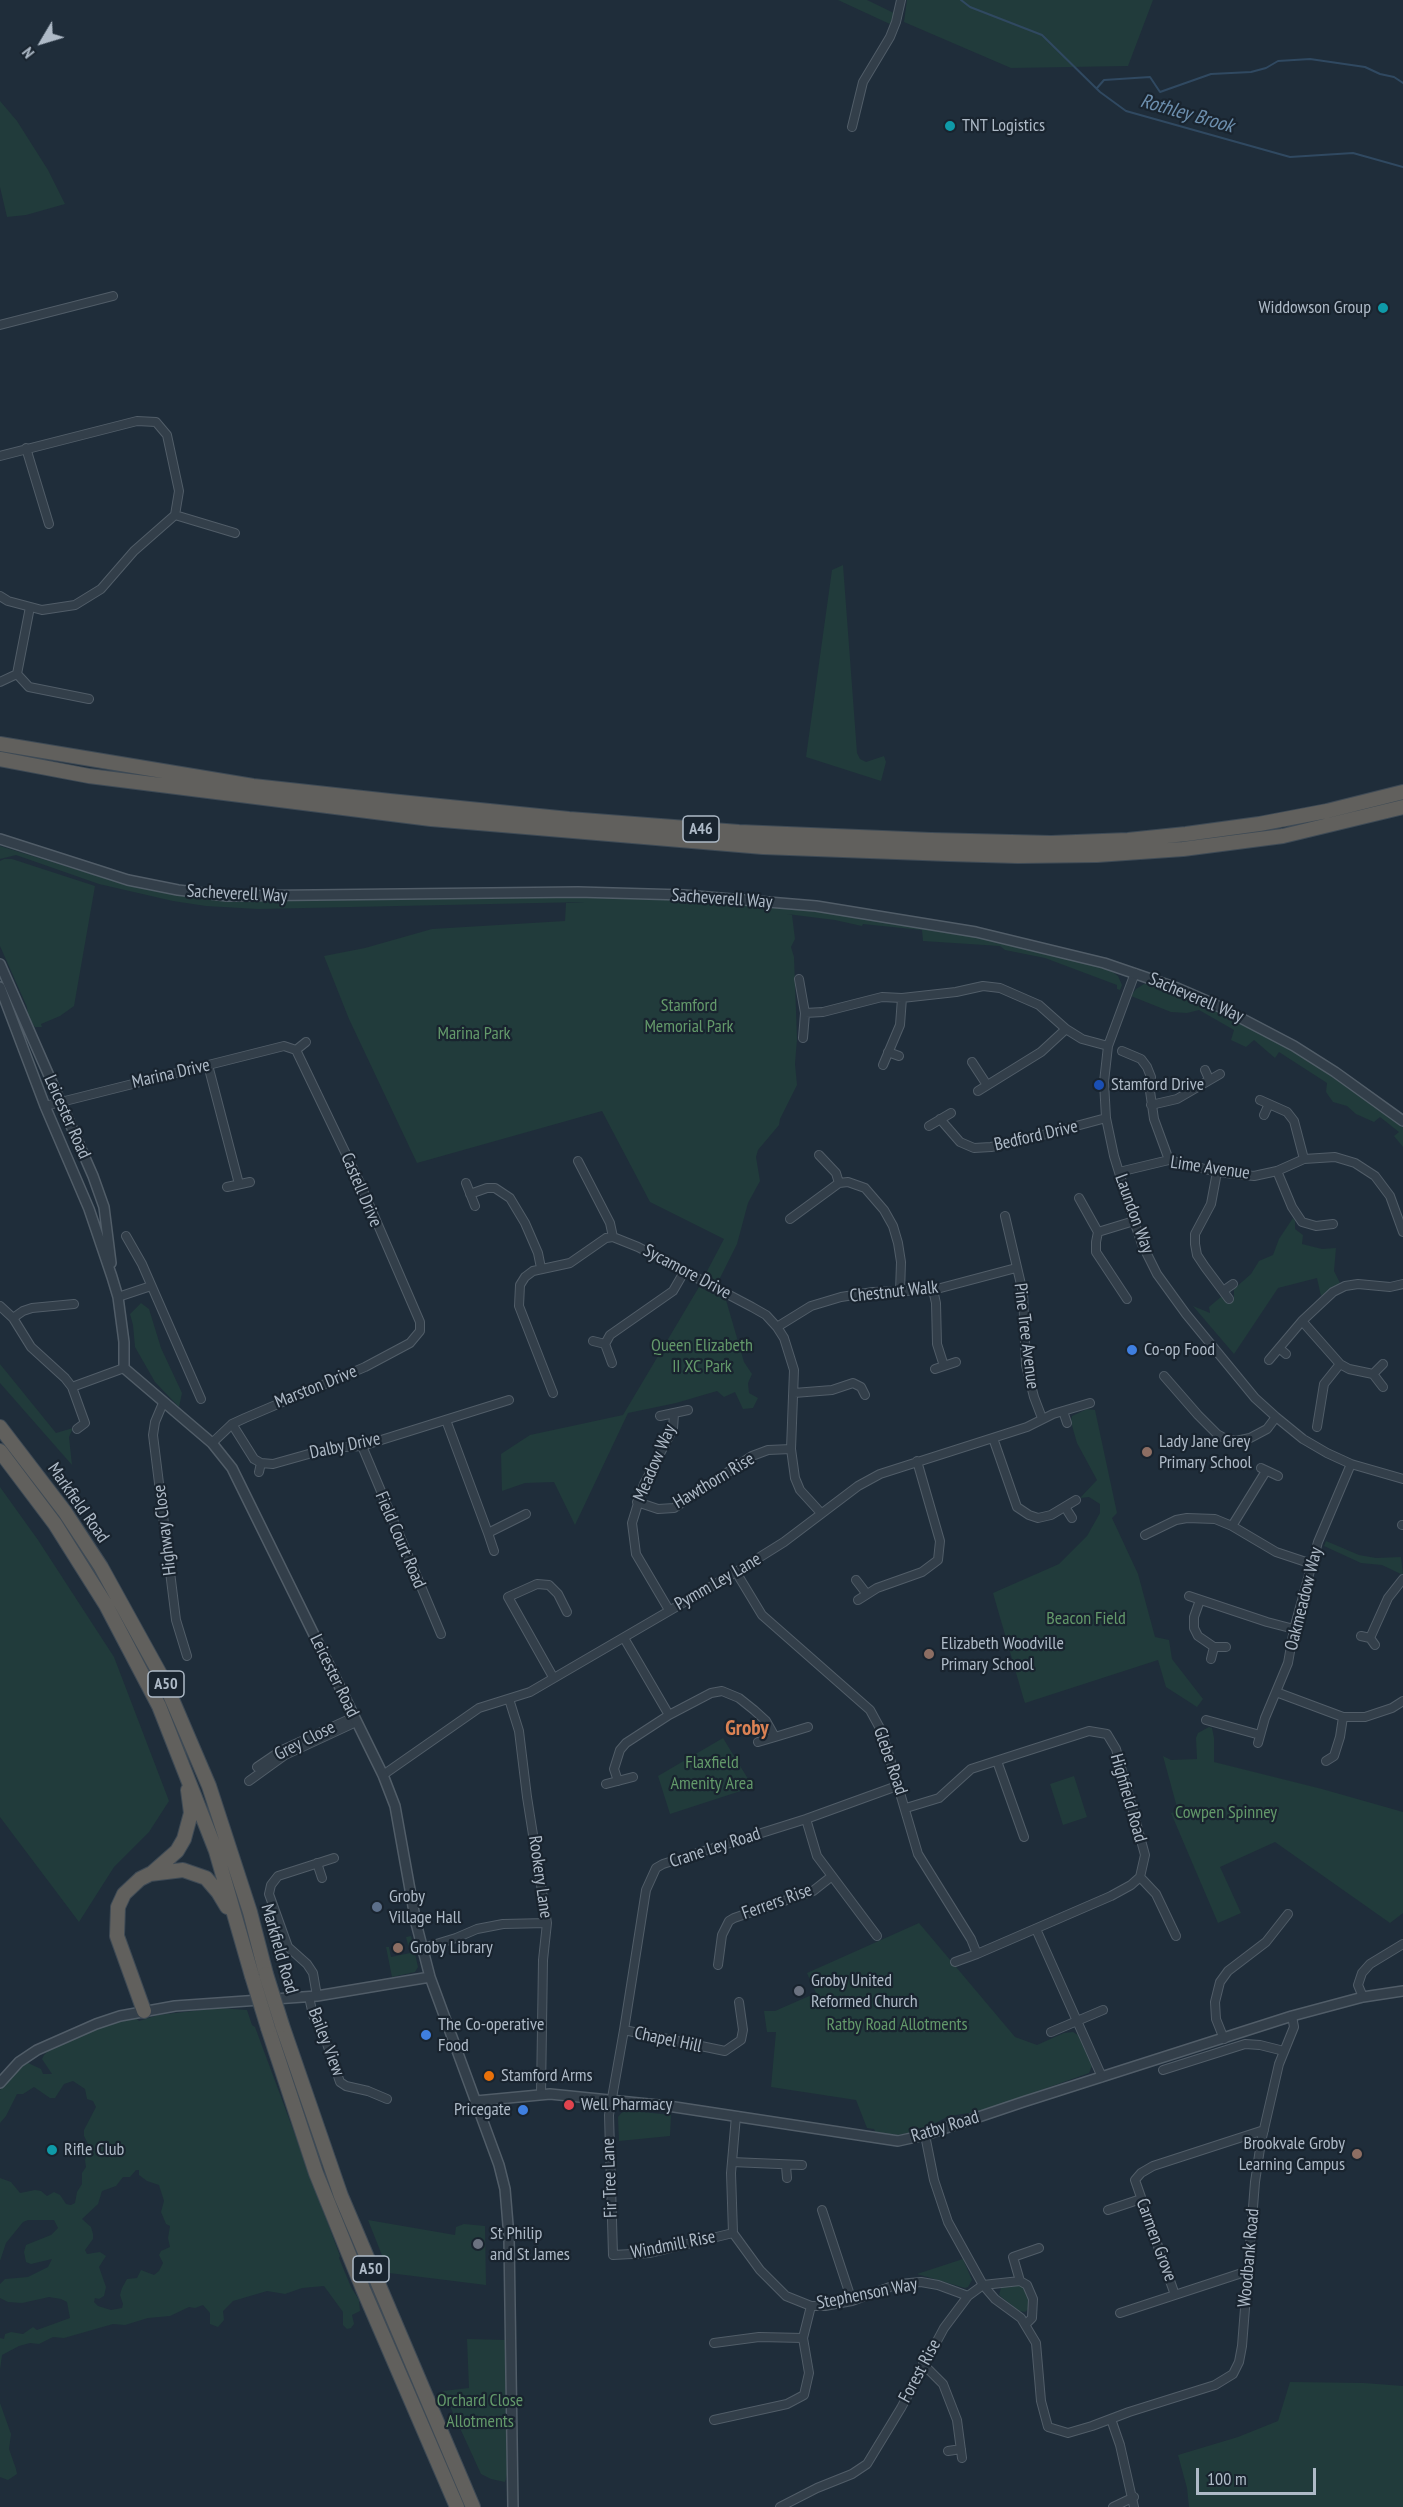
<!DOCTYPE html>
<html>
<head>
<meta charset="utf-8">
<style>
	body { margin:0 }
	#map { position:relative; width:1403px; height:2507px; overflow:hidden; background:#1f2d3a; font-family:"PT Sans Narrow",sans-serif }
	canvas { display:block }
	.north { position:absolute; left:12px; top:12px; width:60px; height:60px; -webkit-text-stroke:4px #19242f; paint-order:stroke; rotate:232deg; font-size:16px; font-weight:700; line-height:24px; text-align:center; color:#aebac7 }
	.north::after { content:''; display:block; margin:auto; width:21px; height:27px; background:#aebac7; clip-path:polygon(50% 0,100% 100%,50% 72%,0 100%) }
	.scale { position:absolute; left:1196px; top:2468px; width:120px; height:27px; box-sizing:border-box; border:3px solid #aebac7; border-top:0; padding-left:8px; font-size:18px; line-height:21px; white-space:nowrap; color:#aebac7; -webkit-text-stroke:4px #19242f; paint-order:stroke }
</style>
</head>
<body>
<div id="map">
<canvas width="1403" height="2507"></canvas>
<div class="north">N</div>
<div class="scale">100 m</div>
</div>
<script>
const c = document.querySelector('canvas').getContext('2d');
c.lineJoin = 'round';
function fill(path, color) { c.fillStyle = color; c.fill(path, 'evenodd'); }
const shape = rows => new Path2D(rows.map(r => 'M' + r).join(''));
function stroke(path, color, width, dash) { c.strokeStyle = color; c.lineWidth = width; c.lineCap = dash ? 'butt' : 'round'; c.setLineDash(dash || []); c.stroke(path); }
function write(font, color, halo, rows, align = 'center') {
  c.font = font + ' "PT Sans Narrow",sans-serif'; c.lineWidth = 4.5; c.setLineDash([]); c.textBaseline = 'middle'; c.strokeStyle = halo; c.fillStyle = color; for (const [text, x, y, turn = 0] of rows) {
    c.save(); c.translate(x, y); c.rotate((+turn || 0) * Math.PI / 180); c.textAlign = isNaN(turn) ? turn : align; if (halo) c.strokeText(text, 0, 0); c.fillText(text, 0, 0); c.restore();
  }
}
fill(shape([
	[838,0,867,0,896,14,892,25],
	[907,0,1153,0,1128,66,1011,68,904,22],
	[0,101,17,121,48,170,65,204,26,215,7,217,0,187],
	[843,565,857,753,860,759,866,762,884,756,886,762,881,781,806,757,832,570],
	[0,846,127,885,225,901,585,896,740,903,849,915,979,937,1075,959,1110,970,1118,976,1122,985,1120,990,1117,989,1117,985,1045,958,1005,950,1000,946,923,941,922,930,863,924,862,926,835,920,787,914,792,915,795,939,791,947,794,957,797,1039,795,1064,797,1085,780,1119,779,1125,758,1150,756,1157,760,1181,748,1203,737,1244,718,1282,705,1275,724,1239,650,1202,602,1111,417,1163,349,1019,324,956,365,948,432,929,565,921,566,903,585,902,258,909,206,906,173,901,99,884,16,855,0,859],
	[4,859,12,859,95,886,74,1006,60,1016,41,1024,42,1027,35,1027,28,1018,27,1007,0,946,0,861],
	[1144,984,1154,985,1210,1008,1296,1053,1358,1093,1403,1127,1403,1147,1394,1136,1399,1132,1380,1117,1374,1122,1356,1114,1347,1106,1333,1102,1326,1092,1327,1083,1279,1052,1275,1058,1254,1040,1246,1047,1231,1040,1234,1030,1199,1010,1187,1013,1171,1012,1131,996,1136,989],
	[1293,1218,1295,1221,1295,1229,1303,1235,1302,1244,1322,1249,1336,1248,1334,1271,1340,1283,1321,1296,1317,1278,1278,1288,1234,1354,1193,1306,1210,1313,1209,1307,1222,1296,1229,1303,1234,1299,1234,1289,1251,1274,1259,1261,1273,1255,1279,1239],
	[699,1287,726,1300,744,1362,752,1374,748,1383,749,1393,758,1398,753,1408,743,1409,735,1392,724,1397,717,1391,676,1403,628,1413,575,1525,554,1482,525,1483,502,1491,501,1454,530,1435,623,1415],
	[141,1303,149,1309,161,1348,182,1393,179,1407,155,1382,135,1347,133,1325,130,1314],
	[0,1364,56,1433,73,1428,69,1437,72,1465,0,1383],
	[1087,1409,1095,1410,1117,1513,1112,1518,1138,1574,1155,1637,1169,1640,1172,1659,1203,1699,1197,1707,1166,1687,1158,1660,1025,1703,1023,1697,993,1593,1059,1564,1087,1536,1100,1513,1100,1504,1089,1497,1080,1498,1097,1480,1077,1443,1071,1422,1072,1416],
	[0,1487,38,1540,114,1657,169,1801,149,1832,114,1867,79,1922,0,1817],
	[1326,1541,1359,1555,1376,1558,1401,1557,1403,1575,1382,1565,1361,1563,1324,1546],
	[1209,1727,1212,1728,1214,1738,1214,1762,1322,1789,1403,1812,1403,1913,1390,1923,1275,1842,1220,1867,1241,1913,1218,1923,1171,1813,1178,1811,1163,1756,1171,1760,1197,1759,1196,1738,1198,1733],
	[723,1738,753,1787,670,1814,658,1776],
	[1074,1776,1087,1817,1063,1825,1050,1784],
	[919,1923,1015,2037,1037,2045,1064,2033,1073,2032,1078,2035,1092,2066,1089,2073,982,2111,949,2116,920,2131,898,2135,876,2133,874,2129,867,2128,856,2100,771,2087,776,2032,767,2032,764,2011,775,2011,816,1993,807,1973],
	[411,1936,418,1967,415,1972,392,1977,386,1947,389,1947,391,1957,410,1953,406,1937],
	[219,2008,247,2010,252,2025,255,2027,340,2256,339,2258,351,2287,359,2300,360,2311,352,2315,354,2324,351,2328,347,2329,343,2325,343,2312,324,2286,302,2288,285,2294,267,2291,233,2301,223,2311,224,2320,218,2327,210,2324,210,2313,203,2305,195,2308,189,2307,170,2316,148,2318,125,2325,113,2324,64,2338,53,2337,39,2344,30,2343,19,2346,2,2355,0,2370,0,2338,4,2339,5,2334,11,2332,23,2334,33,2327,37,2330,70,2318,67,2302,61,2299,49,2297,22,2303,8,2302,0,2298,0,2284,5,2279,28,2277,48,2267,52,2259,31,2264,26,2262,24,2252,26,2245,51,2235,58,2228,54,2220,28,2220,23,2222,6,2243,0,2261,0,2178,11,2182,20,2193,35,2190,41,2191,47,2196,54,2192,60,2195,66,2204,71,2205,75,2203,77,2192,82,2184,82,2173,86,2167,85,2160,89,2146,84,2136,84,2130,96,2107,93,2101,87,2099,85,2089,73,2081,64,2084,55,2098,50,2098,34,2087,23,2094,17,2094,6,2116,0,2123,0,2090,26,2062,41,2069,43,2074,52,2074,42,2059,44,2055,68,2032,89,2021,95,2027,109,2026,117,2022,122,2016,135,2017,139,2021,158,2015],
	[136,2170,139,2170,139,2175,147,2181,159,2185,164,2201,161,2212,166,2224,170,2226,168,2238,170,2247,161,2251,159,2255,163,2263,159,2271,154,2275,141,2270,137,2278,127,2279,122,2288,120,2295,123,2304,122,2308,111,2310,98,2306,94,2302,95,2298,99,2299,104,2296,106,2287,99,2267,106,2256,100,2252,87,2254,85,2250,93,2239,93,2234,91,2227,82,2219,98,2204,102,2191,116,2186,123,2177,130,2177],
	[624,2110,671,2115,670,2136,619,2141,618,2117],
	[368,2220,455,2235,456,2227,464,2224,485,2226,486,2285,389,2273],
	[963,2259,972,2280,968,2287,965,2288,917,2274],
	[1015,2284,1023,2286,1029,2297,1030,2307,1025,2312,1019,2311,999,2295,1001,2288],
	[467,2339,507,2340,507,2475,505,2482,491,2479,481,2474,443,2391,469,2388],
	[1290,2382,1364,2383,1403,2386,1403,2507,1189,2507,1187,2488,1178,2455,1238,2437,1278,2421],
	[0,2403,11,2434,9,2449,16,2469,17,2474,8,2480,0,2477]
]), '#213b3b');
stroke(shape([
	[961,0,970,7,1042,35,1100,92,1126,111,1290,157,1353,153,1403,167],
	[1097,88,1104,80,1150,77,1160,92,1211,74,1251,72,1266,68,1278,61,1310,59,1365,67,1380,74,1394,77,1403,83]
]), '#304961', 2);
const minor = shape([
	[852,127,863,82,890,37,896,22,901,0],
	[0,325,113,296],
	[26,448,49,524],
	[0,456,137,421,156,422,167,435,179,491,175,515,134,551,101,589,75,605,42,610,8,601,0,596],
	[175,515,235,533],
	[17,674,29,687,89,699],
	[0,682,17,674,30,607],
	[1135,973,1108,1046,1104,1082,1106,1118,1114,1156,1134,1221,1142,1244,1157,1274,1186,1314,1255,1398,1276,1417,1303,1439,1327,1453,1351,1464,1403,1479],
	[799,979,805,1013,803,1038],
	[805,1013,823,1012,882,997,902,998,956,992,983,986,1000,988,1039,1005,1066,1029,1082,1039,1108,1046],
	[296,1050,306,1042],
	[1122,1051,1141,1059,1147,1067,1151,1077,1150,1091,1154,1119,1169,1160],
	[888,1052,899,1056],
	[972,1062,987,1085],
	[208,1065,239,1184],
	[883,1065,900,1025,902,998],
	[1205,1070,1209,1079],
	[978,1091,1041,1052,1066,1029],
	[1260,1100,1287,1112,1294,1121,1304,1159],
	[1151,1105,1177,1099,1220,1074],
	[45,1106,284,1046,296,1050],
	[1264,1115,1269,1104],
	[940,1119,960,1142,974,1148,991,1147,1024,1140,1106,1118],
	[929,1126,951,1113],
	[819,1155,836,1173,839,1183],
	[578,1161,610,1223,613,1237],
	[1277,1171,1292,1207,1302,1222,1316,1226,1333,1224],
	[1119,1172,1169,1160,1217,1172,1254,1176,1277,1171,1304,1159,1335,1157,1355,1163,1375,1176,1390,1196,1403,1232],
	[1217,1172,1211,1204,1195,1234,1195,1244,1197,1255,1205,1267,1229,1299],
	[466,1183,475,1206],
	[227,1187,250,1182],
	[470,1194,487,1188,495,1188,510,1198,525,1223,538,1253,541,1268],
	[1079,1198,1098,1232],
	[1005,1216,1023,1293,1026,1365,1034,1397,1042,1418],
	[790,1219,839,1183,848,1182,865,1188,884,1210,893,1226,898,1243,901,1262,900,1292],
	[126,1236,142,1264,201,1399],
	[933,1290,936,1303,937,1344,944,1366],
	[1223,1291,1233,1284],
	[118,1297,151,1286],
	[1127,1299,1096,1252,1096,1242,1098,1232,1134,1221],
	[0,1306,13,1318,31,1347,65,1378,72,1387,85,1423,77,1429],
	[13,1318,23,1311,32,1308,74,1304],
	[777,1327,811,1306,841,1297,873,1292,933,1290,1016,1268],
	[593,1341,605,1344],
	[1279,1348,1286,1354],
	[1269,1360,1302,1321],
	[612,1363,605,1344,610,1335,673,1291,684,1272],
	[935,1369,956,1362],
	[1373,1374,1383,1364],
	[1164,1376,1198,1415,1217,1434,1226,1439,1236,1441,1250,1438,1267,1429,1276,1417],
	[72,1387,124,1368],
	[1383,1387,1373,1374,1349,1369,1340,1364,1302,1321,1333,1292,1345,1286,1358,1284,1390,1287,1403,1284],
	[553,1393,519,1306,520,1285,525,1277,533,1271,570,1263,606,1238,613,1237,638,1247,752,1307,766,1315,777,1327,784,1338,794,1370,791,1449,795,1478,800,1490,821,1513],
	[794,1393,832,1390,853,1383,861,1387,865,1395],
	[163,1403,155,1422,153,1435,176,1620,187,1656],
	[1063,1411,1067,1423],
	[660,1416,688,1410],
	[446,1420,488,1533,526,1514],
	[232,1424,254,1459,261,1463,273,1464,330,1448,362,1446,509,1400],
	[1317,1427,1324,1384,1340,1364],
	[993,1438,1017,1507,1029,1515,1038,1518,1051,1515,1076,1500],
	[212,1443,232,1424,245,1418,365,1367,410,1343,420,1331,420,1322,359,1181,296,1050],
	[362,1446,441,1634],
	[1261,1468,1278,1476],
	[259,1472,261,1463],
	[637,1502,658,1509,674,1508,752,1456,768,1450,791,1449],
	[1065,1507,1072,1518],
	[1402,1525,1403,1525],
	[1232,1526,1266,1471],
	[488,1533,494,1551],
	[1145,1535,1176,1520,1187,1518,1215,1519,1232,1526,1276,1552,1312,1564],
	[736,1572,762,1615,870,1710,882,1732,918,1854,971,1939,977,1954],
	[856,1580,866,1593],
	[1189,1596,1267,1622,1294,1629],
	[858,1600,877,1588,922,1572,938,1560,940,1541,917,1461],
	[1200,1600,1194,1617,1194,1628,1198,1636,1214,1647,1226,1647],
	[669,1610,636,1554,632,1523,644,1484,673,1429,674,1414],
	[1361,1636,1370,1638,1375,1645],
	[624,1638,669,1715,711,1693,722,1691,739,1698,754,1710,766,1721,775,1737,808,1727],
	[1370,1638,1388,1598,1403,1579],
	[1211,1659,1214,1647],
	[553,1677,508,1597,537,1584,549,1585,558,1594,567,1612],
	[1276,1692,1343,1717,1365,1717,1392,1708,1403,1701],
	[509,1699,519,1731,527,1797,547,1923,543,1960,541,2094],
	[1206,1720,1260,1735],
	[758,1742,775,1737],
	[1258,1743,1265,1718,1288,1663,1294,1629,1318,1542,1351,1464],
	[997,1761,1024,1837],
	[1326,1761,1334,1756,1340,1737,1343,1717],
	[257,1767,282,1750,354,1717],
	[383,1775,479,1708,530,1692,736,1572,784,1542,858,1486,880,1474,1027,1427,1053,1414,1090,1403],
	[249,1781,285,1755,356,1722],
	[618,1781,614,1769,620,1750,626,1743,669,1715],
	[606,1784,633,1777],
	[906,1808,939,1798,971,1769,1089,1731,1107,1734,1116,1749,1145,1855,1140,1877,1131,1885,1111,1896,977,1954,955,1962],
	[806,1819,817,1856,877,1936],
	[317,1863,322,1878],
	[1140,1877,1156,1894,1176,1936],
	[1036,1929,1102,2077],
	[423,1948,456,1938,477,1929,503,1924,547,1923],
	[718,1965,722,1935,729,1921,734,1918,813,1891,832,1876],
	[317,1996,313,1973,307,1964,288,1947,269,1894,271,1885,278,1876,334,1858],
	[309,1997,313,2015,324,2035,340,2082,346,2086,368,2091,387,2099],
	[1363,1997,1358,1985,1362,1973,1370,1964,1403,1944],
	[624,2030,646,1890,656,1868,663,1864,806,1819,897,1786],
	[1051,2032,1103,2010],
	[1224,2039,1216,2019,1215,2002,1220,1982,1228,1971,1266,1942,1288,1914],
	[1163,2070,1245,2044,1260,2045,1284,2051],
	[736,2116,731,2173,733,2233,760,2270,786,2296,811,2306,825,2306,852,2301,898,2284,921,2282,938,2285,968,2296],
	[925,2135,934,2180,948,2222,983,2285,995,2299,1021,2318,1036,2343,1041,2401,1048,2427,1068,2433,1092,2426,1129,2412,1215,2385,1233,2374,1239,2362,1242,2346,1255,2182,1261,2142,1279,2064,1294,2027,1292,2016],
	[732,2162,802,2165],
	[786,2166,787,2178],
	[822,2210,852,2301],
	[1108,2210,1141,2199],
	[733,2233,650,2253,613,2255,609,2115,624,2030,725,2051,741,2040,743,2030,739,2002],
	[1020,2281,1013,2257,1039,2248],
	[983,2285,1020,2281,1027,2285,1033,2299,1032,2318,1026,2324],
	[1175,2295,1135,2180,1141,2173,1153,2166,1264,2130],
	[1120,2313,1248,2271],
	[714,2343,759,2337,803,2338],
	[923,2364,943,2384,957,2420,962,2458],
	[1111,2419,1120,2445,1134,2507],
	[714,2420,787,2404,804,2395,809,2373,803,2338,811,2306],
	[948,2451,961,2449],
	[780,2507,817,2488,852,2474,867,2464,901,2408,944,2328,968,2296,983,2285],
	[1113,2507,1134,2497]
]);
const tertiary = shape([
	[0,839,128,880,178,890,227,896,578,892,684,895,816,906,976,932,1104,963,1177,988,1214,1004,1294,1046,1335,1072,1403,1121],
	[0,964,93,1176,104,1207,111,1263],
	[0,987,45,1106,89,1209,112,1277,118,1297,124,1342,124,1368,212,1443,232,1468,383,1775,395,1806,416,1923,430,1977,499,2165,505,2189,509,2237,513,2507],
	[0,2083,19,2062,37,2050,96,2024,120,2016,175,2006,317,1996,430,1977],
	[476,2101,550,2094,668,2106,898,2141,925,2135,1023,2102,1292,2016,1363,1997,1403,1991]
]);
const trunk = shape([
	[0,744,253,786,390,801,569,819,739,832,931,840,1051,843,1128,840,1186,834,1259,824,1327,811,1403,792],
	[0,759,89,776,431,819,763,847,949,854,1018,856,1097,855,1183,849,1283,836,1403,807],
	[0,1427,65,1512,101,1567,165,1683,209,1786,250,1912,266,1974],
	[0,1451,55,1524,106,1605,159,1706,216,1851,252,1976],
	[152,1873,177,1851,184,1839,191,1813,188,1790],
	[144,2011,117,1936,118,1907,124,1894,140,1879,150,1874,183,1870,206,1878,218,1892,227,1907],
	[282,2025,341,2196,473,2507],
	[268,2028,316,2173,363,2289,457,2507]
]);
stroke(minor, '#515d68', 10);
stroke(tertiary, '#515d68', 12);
stroke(trunk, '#3e4a55', 16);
stroke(minor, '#333f4a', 8);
stroke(tertiary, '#333f4a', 9);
stroke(trunk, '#61605d', 14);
const trunkBridge = shape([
	[266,1974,282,2025],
	[252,1976,268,2028]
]);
stroke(trunkBridge, '#3e4a55', 16, []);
stroke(trunkBridge, '#61605d', 14);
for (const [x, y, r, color] of [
	[950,126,6,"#0f9aa8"],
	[1383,308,6,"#0f9aa8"],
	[1099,1085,6,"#1a4fb4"],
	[1132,1350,6,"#3f7fe0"],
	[1147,1452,6,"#8d6e63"],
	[929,1654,6,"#8d6e63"],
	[377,1907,6,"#5c6f8a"],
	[398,1948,6,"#8d6e63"],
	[799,1991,6,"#6b7280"],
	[426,2035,6,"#3f7fe0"],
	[489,2076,6,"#e8710a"],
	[569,2105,6,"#e0444e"],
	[523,2110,6,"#3f7fe0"],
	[52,2150,6,"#0f9aa8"],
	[1357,2154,6,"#8d6e63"],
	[478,2244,6,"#6b7280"]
]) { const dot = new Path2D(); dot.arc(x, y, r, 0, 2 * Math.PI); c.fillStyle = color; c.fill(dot); stroke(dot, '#19242f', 2); }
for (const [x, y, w] of [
	[701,829,36],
	[166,1684,36],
	[371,2269,36]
]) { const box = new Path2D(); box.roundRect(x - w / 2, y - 13, w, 26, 4.5); c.fillStyle = '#19242f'; c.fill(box); stroke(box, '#aebac7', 1.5); }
write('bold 16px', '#aebac7', null, [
	["A46",701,829],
	["A50",166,1684],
	["A50",371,2269]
]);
write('18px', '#aebac7', '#19242f', [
	["TNT Logistics",962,126],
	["Widdowson Group",1371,308,"right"],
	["Stamford Drive",1111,1085],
	["Co-op Food",1144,1350],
	["Lady Jane Grey",1159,1442],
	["Primary School",1159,1463],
	["Elizabeth Woodville",941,1644],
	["Primary School",941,1665],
	["Groby",389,1897],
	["Village Hall",389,1918],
	["Groby Library",410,1948],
	["Groby United",811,1981],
	["Reformed Church",811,2002],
	["The Co-operative",438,2025],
	["Food",438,2046],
	["Stamford Arms",501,2076],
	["Well Pharmacy",581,2105],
	["Pricegate",511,2110,"right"],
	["Brookvale Groby",1345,2144,"right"],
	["Learning Campus",1345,2165,"right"],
	["Rifle Club",64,2150],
	["St Philip",490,2234],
	["and St James",490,2255]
], 'left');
write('18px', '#aebac7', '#19242f', [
	["Sacheverell Way",237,894,3],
	["Sacheverell Way",722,899,4],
	["Sacheverell Way",1196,998,23],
	["Marina Drive",171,1074,-13],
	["Leicester Road",67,1117,66],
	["Bedford Drive",1036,1136,-13],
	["Lime Avenue",1210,1168,8],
	["Castell Drive",361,1190,67],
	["Laundon Way",1134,1214,70],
	["Sycamore Drive",687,1272,28],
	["Chestnut Walk",894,1292,-6],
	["Pine Tree Avenue",1026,1336,83],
	["Marston Drive",316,1387,-22],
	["Dalby Drive",345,1446,-12],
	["Meadow Way",655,1463,-67],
	["Hawthorn Rise",714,1481,-31],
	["Markfield Road",78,1503,55],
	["Highway Close",165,1530,-97],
	["Field Court Road",400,1540,67],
	["Pymm Ley Lane",718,1582,-30],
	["Oakmeadow Way",1304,1599,-76],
	["Leicester Road",334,1676,64],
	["Grey Close",305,1741,-27],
	["Glebe Road",890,1761,71],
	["Highfield Road",1128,1798,74],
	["Crane Ley Road",715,1848,-18],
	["Rookery Lane",540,1877,82],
	["Ferrers Rise",777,1902,-20],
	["Markfield Road",279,1949,74],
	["Chapel Hill",668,2040,12],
	["Bailey View",326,2042,69],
	["Ratby Road",945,2127,-17],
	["Fir Tree Lane",610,2178,-92],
	["Carmen Grove",1156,2240,70],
	["Windmill Rise",673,2245,-11],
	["Woodbank Road",1249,2258,-85],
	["Stephenson Way",867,2294,-11],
	["Forest Rise",920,2371,-62]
]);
write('18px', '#63996a', '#19242f', [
	["Stamford",689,1006],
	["Memorial Park",689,1027],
	["Marina Park",474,1034],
	["Queen Elizabeth",702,1346],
	["II XC Park",702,1367],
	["Beacon Field",1086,1619],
	["Flaxfield",712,1763],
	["Amenity Area",712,1784],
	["Cowpen Spinney",1226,1813],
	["Ratby Road Allotments",897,2025],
	["Orchard Close",480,2401],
	["Allotments",480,2422]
]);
write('italic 20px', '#6c8ead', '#19242f', [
	["Rothley Brook",1187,114,16]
]);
write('bold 21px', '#db8254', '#19242f', [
	["Groby",747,1729]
]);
</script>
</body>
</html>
